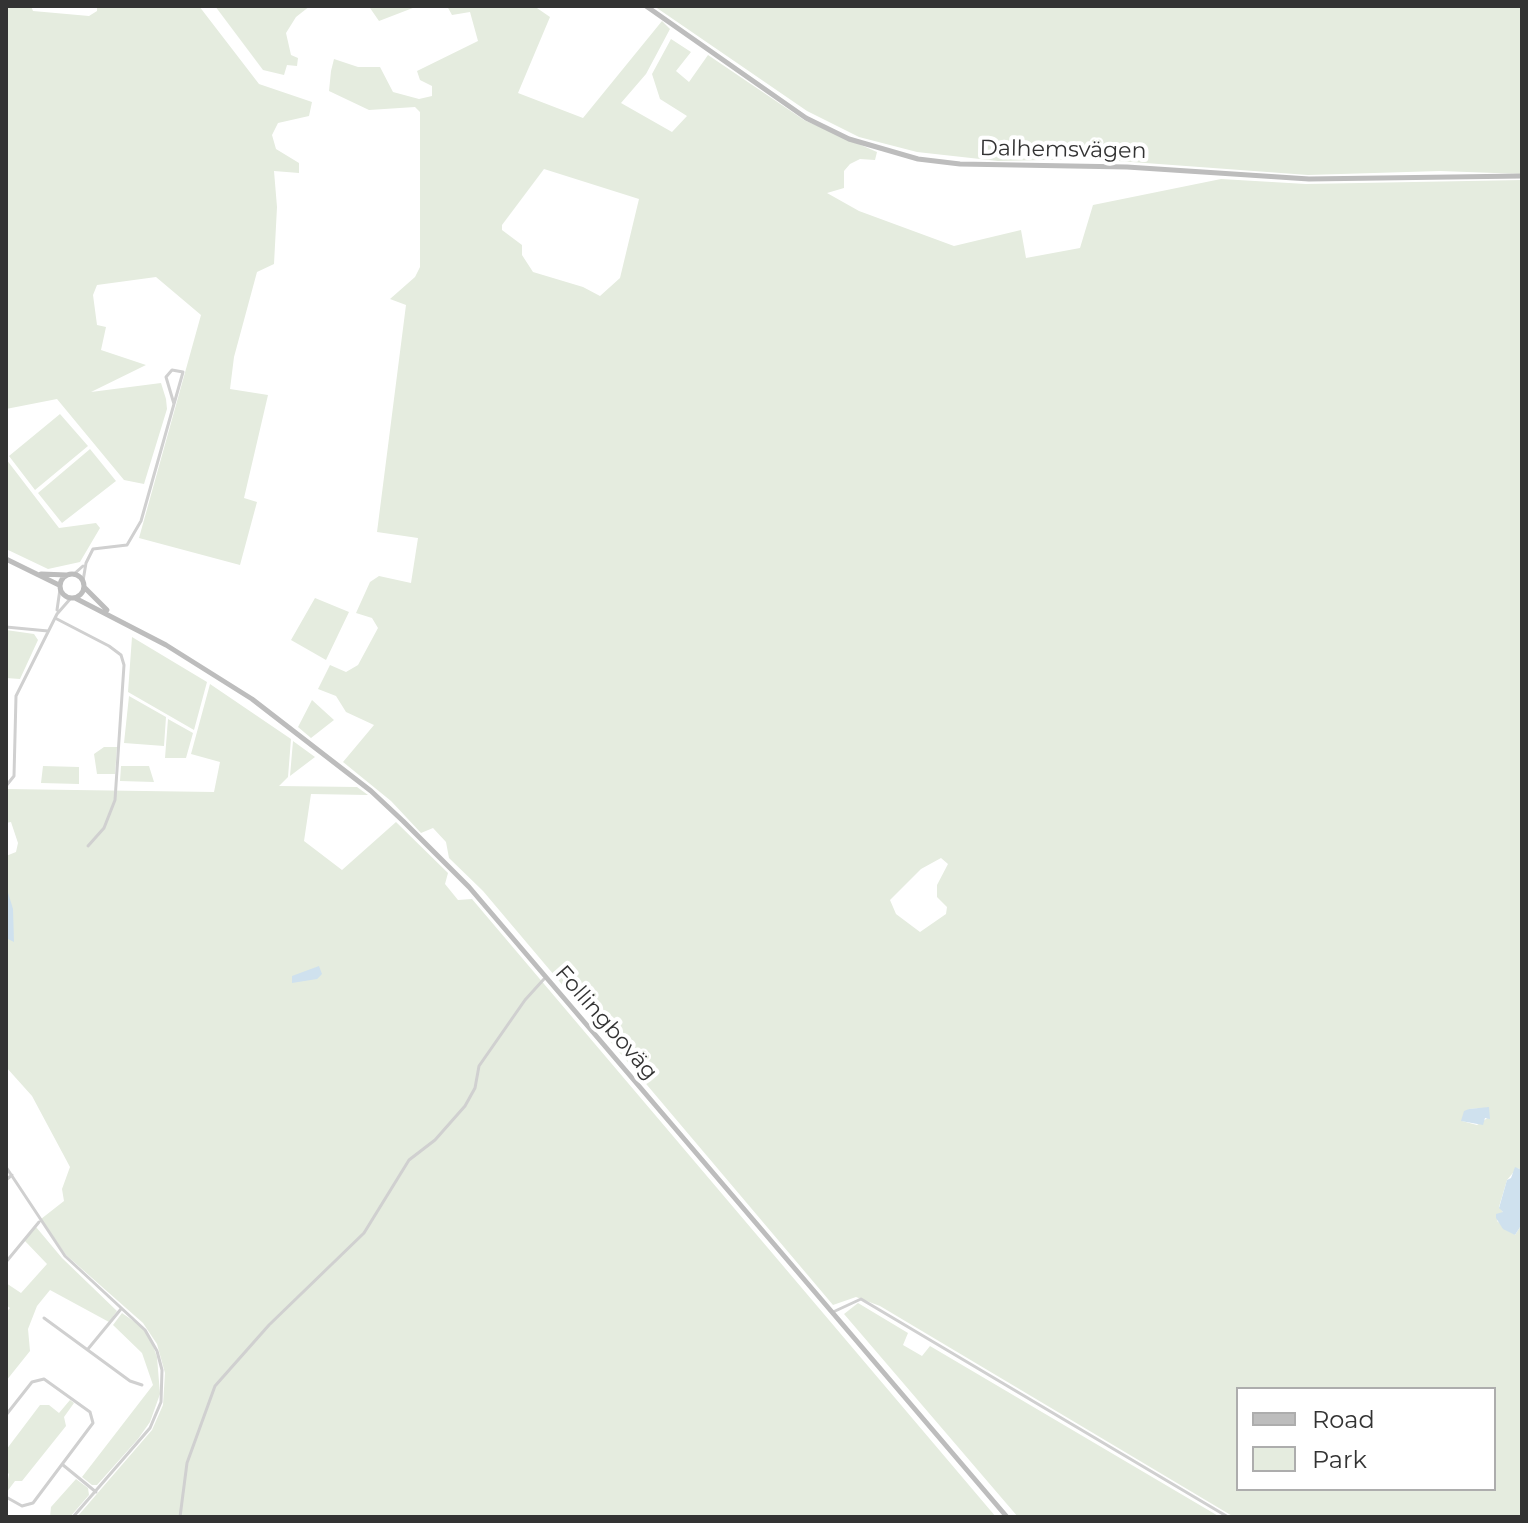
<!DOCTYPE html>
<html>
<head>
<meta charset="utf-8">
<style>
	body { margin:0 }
	#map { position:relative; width:1528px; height:1523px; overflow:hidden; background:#fff; font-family:Montserrat,sans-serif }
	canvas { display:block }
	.frame { position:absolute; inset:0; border:8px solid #333; pointer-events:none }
	.legend { position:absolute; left:1236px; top:1387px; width:260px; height:104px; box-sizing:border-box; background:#fff; border:2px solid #adadad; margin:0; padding:10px 14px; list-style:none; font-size:24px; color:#333 }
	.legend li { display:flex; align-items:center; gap:16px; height:40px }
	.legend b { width:40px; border:2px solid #adadad }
</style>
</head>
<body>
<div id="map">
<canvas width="1528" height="1523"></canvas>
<div class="frame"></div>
<ul class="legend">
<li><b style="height:10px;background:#bdbdbd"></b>Road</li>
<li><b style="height:22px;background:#e5ecdf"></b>Park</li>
</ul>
</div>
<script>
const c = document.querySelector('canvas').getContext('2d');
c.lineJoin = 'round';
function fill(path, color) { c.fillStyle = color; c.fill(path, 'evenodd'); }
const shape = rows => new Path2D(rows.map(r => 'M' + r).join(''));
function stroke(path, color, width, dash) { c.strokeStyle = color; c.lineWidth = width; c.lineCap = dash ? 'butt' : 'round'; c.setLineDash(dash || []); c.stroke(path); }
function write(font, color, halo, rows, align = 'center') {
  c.font = font + ' Montserrat,sans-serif'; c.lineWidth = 8; c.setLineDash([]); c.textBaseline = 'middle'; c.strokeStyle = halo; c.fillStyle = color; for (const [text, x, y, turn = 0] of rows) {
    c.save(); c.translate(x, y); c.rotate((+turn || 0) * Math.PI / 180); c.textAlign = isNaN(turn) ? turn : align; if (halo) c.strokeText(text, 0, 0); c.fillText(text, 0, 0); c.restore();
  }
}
fill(shape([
	[6,6,31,6,33,11,89,16,97,11,97,6,199,6,259,84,312,102,309,116,278,123,272,135,276,149,299,163,299,173,274,171,277,207,274,264,257,272,234,357,230,389,268,395,244,498,257,502,240,565,139,538,201,315,156,277,97,285,93,295,97,325,106,327,101,350,146,365,91,392,161,383,166,399,167,409,144,484,124,480,57,399,6,409],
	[215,6,310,6,296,17,286,33,291,55,298,58,297,66,287,65,284,75,263,70],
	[339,6,418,6,379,21,370,8],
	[447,6,534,6,550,17,518,93,583,118,662,21,670,29,646,74,621,103,672,132,687,116,660,99,652,74,671,39,691,52,676,71,689,82,708,55,804,120,877,152,875,160,860,159,850,164,844,171,844,188,827,193,859,211,954,246,1021,230,1026,258,1080,248,1093,205,1221,179,1306,184,1522,180,1522,1170,1517,1168,1507,1180,1499,1207,1503,1212,1497,1221,1515,1235,1522,1224,1522,1517,1234,1517,880,1306,856,1297,833,1305,483,891,449,858,446,842,433,828,421,833,391,801,343,762,374,725,346,712,336,696,318,689,330,665,346,672,358,665,378,628,372,618,356,613,370,582,379,576,411,583,418,538,377,532,406,305,390,299,415,277,420,267,420,112,415,107,369,110,329,91,331,71,334,59,358,67,380,67,393,92,419,99,432,96,432,86,420,80,417,71,478,41,470,12,452,15],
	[544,169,639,199,620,278,600,296,583,287,533,272,522,255,522,245,502,230,502,225],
	[941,858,948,864,937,885,937,897,947,907,946,914,920,932,896,914,890,900,921,869],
	[1485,1108,1489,1117,1477,1125,1462,1121,1469,1109],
	[1238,1389,1494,1389,1494,1489,1238,1489],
	[654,6,1522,6,1522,174,1440,171,1308,175,1091,159,998,161,917,152,859,137,807,111],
	[60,414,88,446,35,490,9,456],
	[90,449,116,481,62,523,38,493],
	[6,459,59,528,96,523,100,528,80,562,48,569,6,549],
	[315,598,349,612,326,660,291,640],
	[6,630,34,634,38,640,20,679,6,678],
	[132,637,207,682,194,730,128,692],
	[210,684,291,739,288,777,279,786,357,787,368,795,311,794,304,841,342,870,396,822,448,873,445,884,458,900,472,899,996,1517,77,1517,152,1430,163,1405,165,1373,157,1344,143,1323,66,1255,41,1219,64,1201,62,1189,70,1167,32,1096,6,1067,6,856,16,852,18,843,11,822,6,823,6,789,214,792,220,762,191,754],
	[129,696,166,717,164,746,124,743],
	[312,700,334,720,311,738,298,727],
	[168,719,193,733,186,758,165,758],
	[293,741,315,757,290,776],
	[104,747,117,747,115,774,97,774,94,754],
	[43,766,79,767,79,784,41,783],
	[121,766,149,766,154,782,120,781],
	[36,1227,62,1258,117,1311,109,1322,50,1290,37,1306,28,1329,30,1351,6,1381,6,1313,10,1308,6,1305,6,1283,21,1293,47,1264,24,1240],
	[858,1303,908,1333,903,1345,922,1356,930,1346,1220,1517,1018,1517,844,1314],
	[122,1313,142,1327,152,1343,157,1357,160,1394,150,1422,138,1439,97,1485,92,1485,82,1477,153,1385,142,1353,113,1325],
	[70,1400,74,1403,64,1417,66,1426,22,1481,15,1481,6,1493,9,1474,6,1471,6,1450,40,1405,49,1405,59,1413],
	[76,1479,88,1488,89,1495,70,1517,50,1517,51,1507]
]), '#e5ecdf');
fill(shape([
	[6,886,13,909,14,942,6,938],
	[319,966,322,974,317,979,292,983,292,976],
	[1489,1107,1490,1119,1485,1118,1483,1125,1461,1121,1464,1111,1469,1109],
	[1515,1167,1522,1170,1522,1224,1515,1235,1503,1229,1496,1218,1496,1214,1503,1212,1499,1208,1507,1180,1511,1178]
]), '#cfe1ee');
stroke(shape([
	[74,574,83,566],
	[83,581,86,563,93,549,127,545,141,521,183,372,172,370,166,377,174,404],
	[57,610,60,589],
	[55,618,109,646,121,655,124,665,115,800,104,828,88,846],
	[6,627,48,631],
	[6,786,14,776,16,696,57,614,71,598],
	[6,1167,65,1256,145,1330,157,1351,162,1370,161,1402,150,1428,73,1517],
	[6,1180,12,1175],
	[6,1262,39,1222],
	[833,1312,861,1299,1228,1517],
	[44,1318,130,1381,142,1385],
	[88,1349,121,1309],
	[6,1415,32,1382,44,1379,90,1412,93,1423,33,1503,22,1506,6,1497],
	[63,1465,96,1492],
	[180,1517,187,1463,215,1386,269,1325,364,1233,409,1160,435,1140,465,1106,475,1088,479,1066,525,1000,544,979]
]), '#d0d0d0', 3);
stroke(shape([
	[646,6,806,118,849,139,918,159,960,164,1127,167,1309,179,1522,176],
	[6,559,59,585],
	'60 586a12 12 0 1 1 24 0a12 12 0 1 1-24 0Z',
	[41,574,67,575],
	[84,587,107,610],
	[75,598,166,645,252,699,371,791,403,821,469,887,1007,1517]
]), '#bdbdbd', 5);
write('22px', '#333', '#fff', [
	["Dalhemsvägen",1063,150,1],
	["Follingboväg",606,1023,49]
]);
</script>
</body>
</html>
